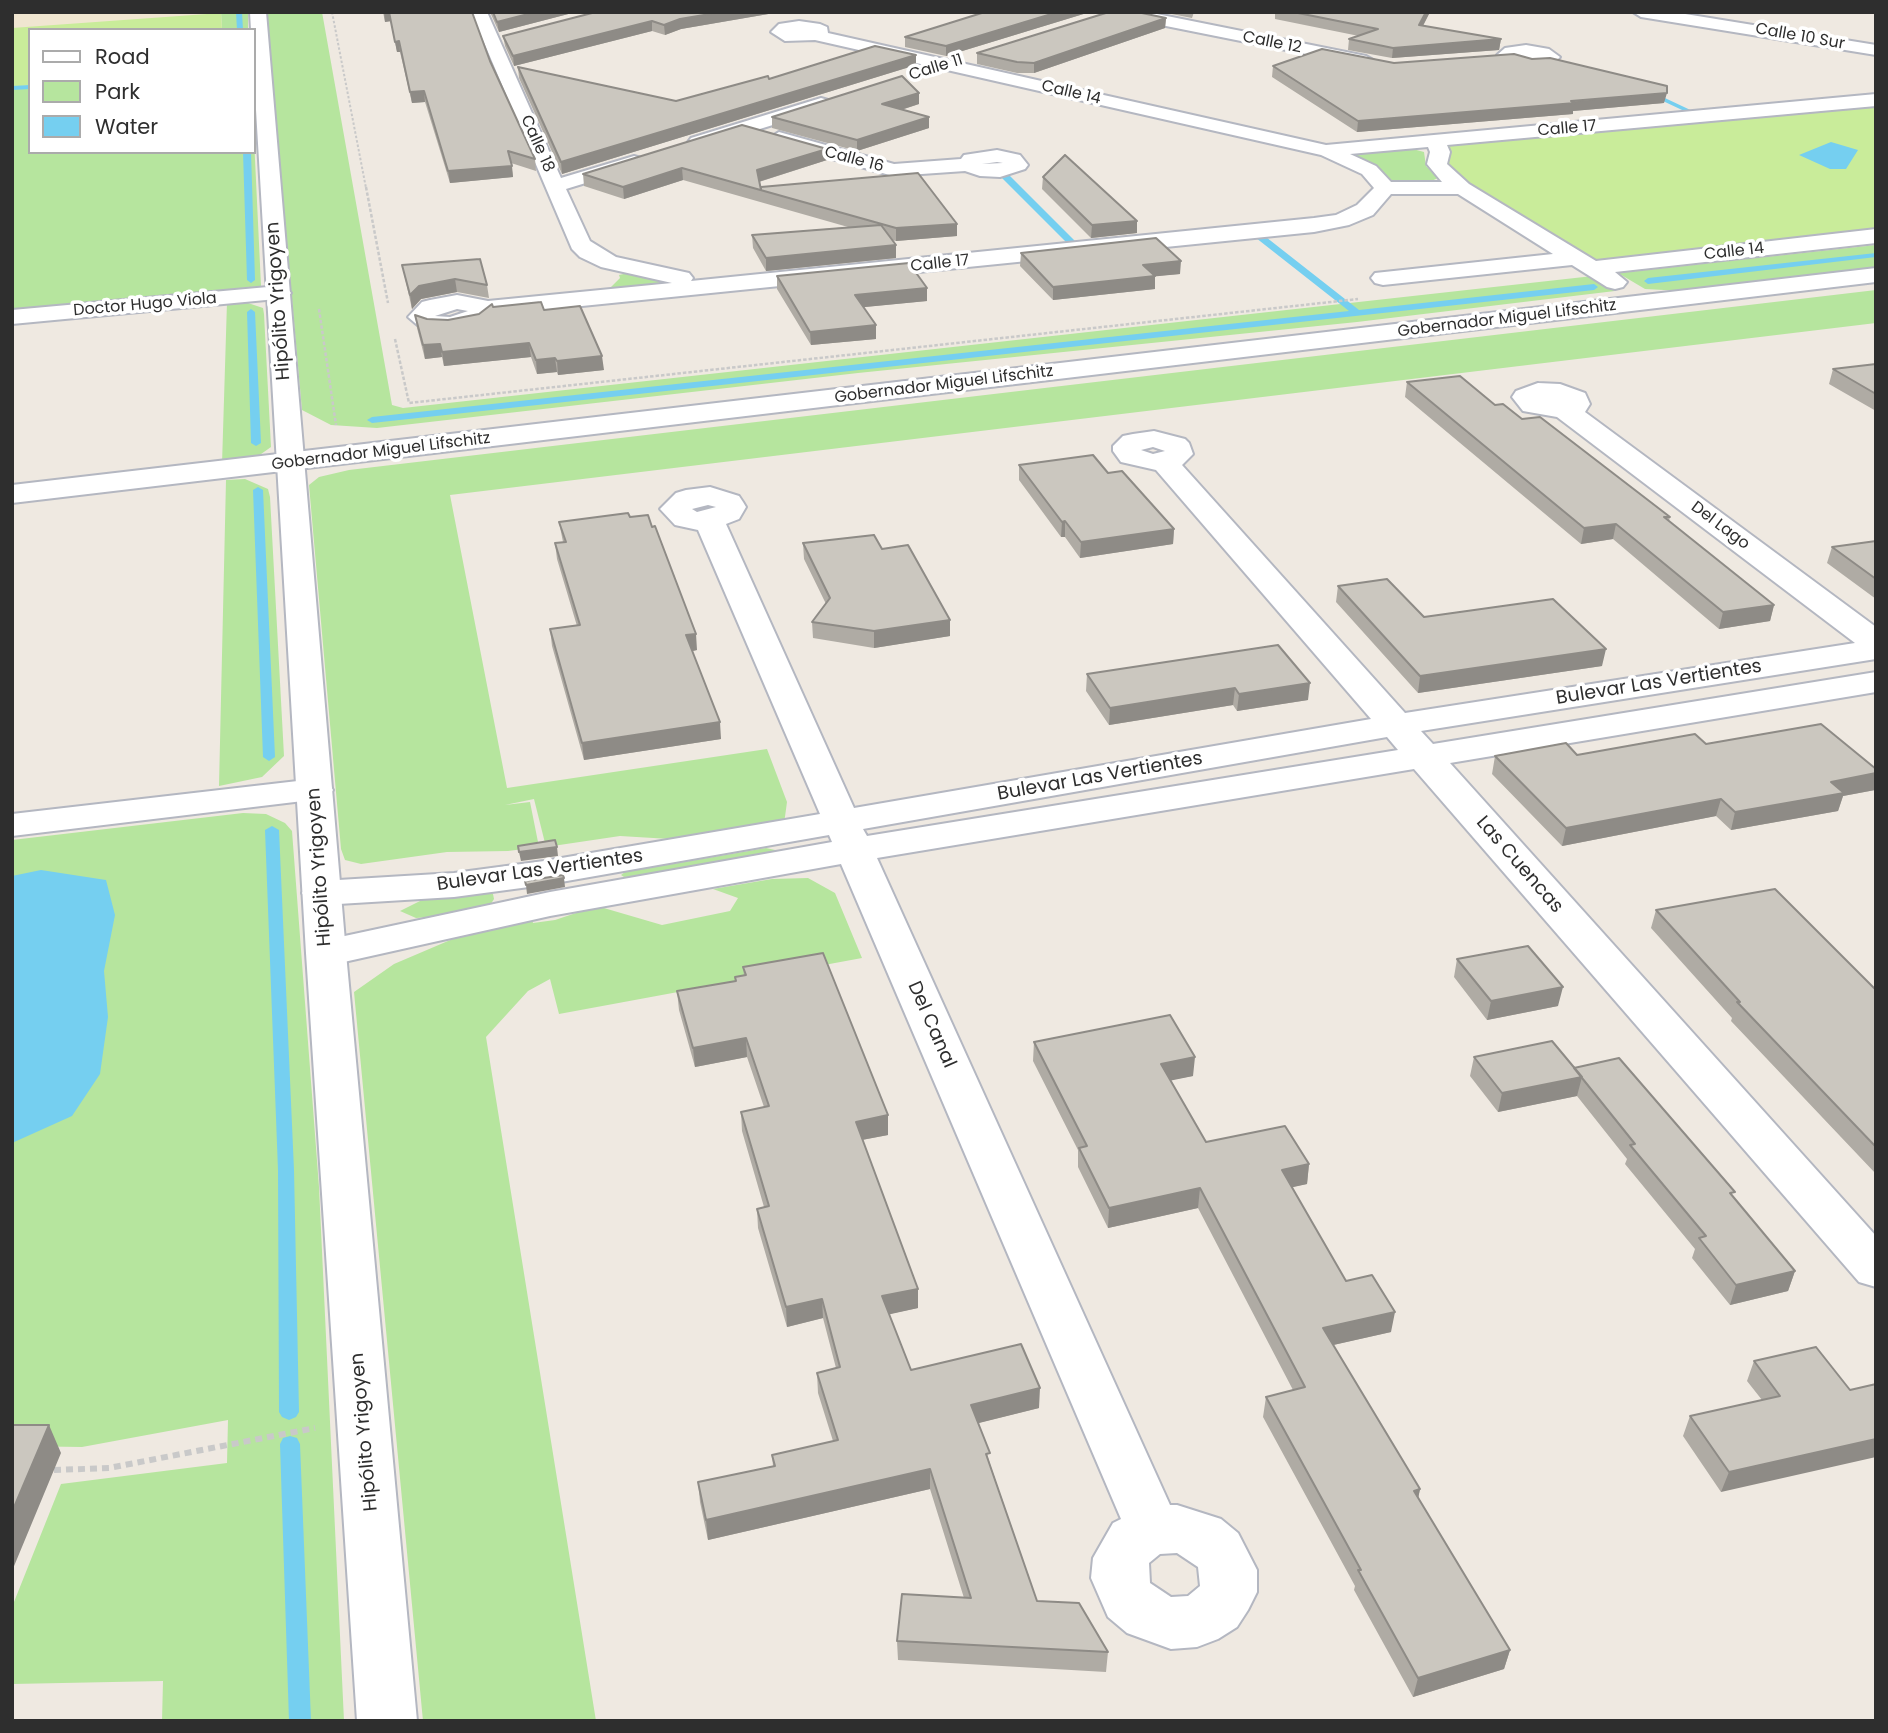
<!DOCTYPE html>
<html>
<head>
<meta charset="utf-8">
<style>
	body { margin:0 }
	#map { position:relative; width:1888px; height:1733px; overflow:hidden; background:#efe9e1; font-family:Poppins,sans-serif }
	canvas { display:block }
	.frame { position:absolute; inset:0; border:14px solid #2e2e2e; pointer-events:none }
	.legend { position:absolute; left:28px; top:28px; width:228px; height:126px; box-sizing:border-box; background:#fff; border:2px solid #ababab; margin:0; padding:9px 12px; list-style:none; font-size:21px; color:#2e2e2e }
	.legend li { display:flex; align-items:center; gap:14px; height:35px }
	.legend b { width:35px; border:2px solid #ababab }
</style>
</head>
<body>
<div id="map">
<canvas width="1888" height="1733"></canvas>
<div class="frame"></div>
<ul class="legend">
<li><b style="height:9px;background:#fff"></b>Road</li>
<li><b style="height:19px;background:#b6e59e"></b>Park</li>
<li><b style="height:19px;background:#75cff0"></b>Water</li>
</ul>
</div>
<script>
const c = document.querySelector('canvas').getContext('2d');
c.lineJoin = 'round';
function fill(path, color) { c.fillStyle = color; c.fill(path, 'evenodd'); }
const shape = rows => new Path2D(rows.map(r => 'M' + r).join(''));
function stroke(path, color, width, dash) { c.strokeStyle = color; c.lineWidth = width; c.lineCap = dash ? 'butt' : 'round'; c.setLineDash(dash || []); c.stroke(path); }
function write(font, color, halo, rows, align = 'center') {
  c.font = font + ' Poppins,sans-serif'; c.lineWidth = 7; c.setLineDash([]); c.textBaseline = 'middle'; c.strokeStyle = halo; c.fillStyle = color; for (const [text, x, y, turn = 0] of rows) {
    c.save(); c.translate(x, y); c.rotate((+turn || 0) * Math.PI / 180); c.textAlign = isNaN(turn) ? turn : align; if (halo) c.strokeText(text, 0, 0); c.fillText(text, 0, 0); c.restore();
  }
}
fill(shape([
	[12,12,221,12,222,30,30,30,30,85,12,87]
]), '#f0e6d1');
fill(shape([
	[221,12,248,12,248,30,222,30],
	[266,12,322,12,392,405,403,408,1593,276,1615,291,1357,322,858,373,377,428,331,425,302,410],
	[30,85,30,152,254,152,254,138,261,286,12,311,12,87],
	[1409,148,1424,152,1426,166,1438,178,1425,184,1398,184,1354,158,1353,154],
	[1876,245,1876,269,1683,291,1645,289,1618,273],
	[628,273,661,281,681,283,608,290,620,278,619,275],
	[1876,290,1876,323,450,495,507,788,767,749,787,802,784,824,715,837,670,839,620,836,546,847,534,799,505,805,530,802,539,847,508,851,447,852,361,864,345,860,341,849,309,485,319,477,349,470],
	[242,301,263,308,264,314,271,447,254,459,222,464,227,302],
	[245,479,268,489,270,497,284,756,262,777,219,786,226,480],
	[243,813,266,814,285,823,292,831,319,1187,344,1721,162,1721,163,1681,12,1684,12,1607,61,1484,227,1463,228,1420,82,1447,12,1446,12,840],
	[766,848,775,850,774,855,644,876,624,877,621,875,625,872],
	[808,878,835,893,862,958,559,1014,550,979,528,991,486,1037,596,1721,423,1721,354,992,394,964,455,938,531,913,533,923,555,920,597,906,662,925,730,911,738,898,713,889,772,879],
	[482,890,493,894,494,899,489,907,445,916,416,918,400,911,426,898]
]), '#b6e59e');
fill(shape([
	[221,13,222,30,30,30,30,85,12,87,12,28],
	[1876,100,1876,245,1604,275,1444,173,1435,141]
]), '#c9ec9a');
fill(shape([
	[1831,142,1858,150,1846,169,1830,169,1799,155],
	[41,870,106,880,115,915,104,971,108,1017,100,1074,72,1116,12,1143,12,876]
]), '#75cff0');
fill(shape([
	[236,12,242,12,243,30,237,30,236,12],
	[1698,12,1691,16,1688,14,1690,12,1698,12],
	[30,85,30,89,12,90,12,86,30,85],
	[1650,91,1701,115,1702,116,1697,117,1648,94,1650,91],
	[243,152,251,152,255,280,251,283,247,280,243,152],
	[999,171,1005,171,1082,248,1082,252,1076,252,999,175,999,171],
	[1251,230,1257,230,1359,310,1594,284,1598,287,1594,290,372,423,367,420,372,417,1349,311,1251,234,1251,230],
	[1876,253,1876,257,1648,284,1644,281,1648,278,1876,253],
	[251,309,255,312,261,443,256,446,251,443,247,312,251,309],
	[258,487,263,490,275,757,269,761,263,757,253,490,258,487],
	[272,826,279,830,294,1170,299,1412,296,1417,289,1420,282,1417,279,1412,278,1170,265,830,272,826],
	[290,1436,297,1438,300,1444,311,1721,289,1721,280,1444,283,1438,290,1436]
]), '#75cff0');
const minor = shape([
	[471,12,487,12,561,178,634,156,641,158,644,162,641,166,566,189,590,241,616,257,689,273,693,278,691,281,1314,218,1336,215,1357,205,1374,188,1362,174,1321,155,815,40,785,41,771,32,779,24,799,21,820,24,827,27,828,33,1326,145,1876,94,1876,106,1447,145,1450,152,1447,164,1469,184,1596,261,1876,229,1876,243,1615,272,1627,282,1623,287,1615,289,1607,287,1572,265,1383,285,1375,283,1371,278,1375,273,1553,254,1458,194,1391,194,1373,215,1349,225,1314,232,493,315,480,325,471,327,450,331,430,330,421,328,408,317,422,302,430,300,457,295,488,301,672,283,601,267,580,257,572,249,471,12],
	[1428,147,1430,152,1427,164,1442,182,1391,182,1376,166,1350,154,1428,147],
	[457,309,468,311,450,317,435,316,457,309],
	[1113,12,1147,12,1366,56,1375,61,1366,66,1121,17,1113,12],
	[1633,12,1673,12,1876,45,1876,55,1641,17,1633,12],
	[1526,45,1549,49,1560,57,1552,65,1531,67,1500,59,1497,55,1505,48,1526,45],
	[821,98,828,100,830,104,828,108,698,148,688,142,691,138,821,98],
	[779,132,894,164,961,159,964,155,997,150,1020,155,1028,165,1025,169,1000,177,980,176,965,171,893,176,772,142,769,138,779,132],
	[997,162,1003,163,982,164,997,162],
	[1876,268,1876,282,12,503,12,485,1876,268],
	[279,286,287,288,291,293,287,298,12,324,12,310,279,286],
	[1538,383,1560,384,1585,393,1590,404,1585,412,1876,627,1876,659,1421,731,1433,744,1876,672,1876,692,1450,763,1876,1236,1876,1287,1859,1282,1414,769,877,858,1170,1505,1177,1505,1221,1519,1238,1533,1257,1570,1257,1592,1248,1610,1237,1627,1218,1639,1197,1647,1171,1649,1127,1633,1108,1617,1091,1578,1093,1558,1113,1523,1121,1519,841,864,550,916,326,966,312,962,306,953,312,944,326,940,550,892,832,842,829,835,544,885,454,897,322,905,308,901,302,893,308,885,322,881,454,873,544,861,820,814,698,530,675,525,660,509,676,493,686,490,710,487,739,496,743,502,746,507,739,519,726,524,854,808,1371,719,1156,470,1121,462,1113,451,1113,446,1123,436,1133,434,1154,431,1185,439,1189,443,1193,454,1182,465,1405,713,1855,643,1557,417,1523,411,1512,397,1516,391,1538,383],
	[1153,447,1165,451,1153,454,1141,450,1153,447],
	[708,505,716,507,697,512,692,509,708,505],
	[1387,737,1398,750,867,836,863,829,1387,737],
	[1177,1553,1198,1567,1200,1586,1188,1596,1171,1597,1150,1583,1149,1563,1160,1554,1177,1553],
	[315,779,328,782,333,790,328,798,12,836,12,814,315,779]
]);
const secondary = shape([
	[250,12,266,12,346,953,417,1721,357,1721,306,953,254,76,254,30,251,30,250,12]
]);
stroke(minor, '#b4b7c1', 4);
stroke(secondary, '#b4b7c1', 4);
stroke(shape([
	[332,12,366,188]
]), '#c9c9c9', 2, [2.5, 2]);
stroke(shape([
	[366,187,388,303],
	[319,309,336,425],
	[395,339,409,403,1358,299]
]), '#c9c9c9', 2.5, [3.5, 2]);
stroke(shape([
	[54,1470,109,1468,315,1428]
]), '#c9c9c9', 6, [7, 5]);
fill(minor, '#fff');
fill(secondary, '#fff');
fill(shape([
	[383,12,472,12,490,61,535,159,536,171,511,163,513,177,450,183,425,102,412,103,400,52,397,52,391,21,385,22],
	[490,12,576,12,499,32],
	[596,12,780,12,681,29,665,35,652,31,514,66,505,46,503,36],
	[985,12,1090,12,946,56,905,47,905,37],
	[1161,12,1194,12,1192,18],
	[1275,12,1430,12,1423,26,1501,39,1499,50,1392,58,1348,50,1349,39,1359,36,1275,19],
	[1166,18,1165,28,1034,73,1017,73,977,64,977,53],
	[1394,63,1664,103,1573,111,1573,114,1357,132,1272,77,1273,66],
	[916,65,562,174,519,78,518,67,676,101,769,79],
	[919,104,901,110,929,128,857,151,772,128,772,117],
	[827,149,827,160,759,182,761,190,957,236,896,241,892,240,896,258,766,271,753,248,752,235,848,227,683,180,624,199,584,186,583,174],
	[1043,177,1137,233,1091,238,1042,189],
	[1021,253,1180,274,1155,276,1155,289,1053,300,1020,266],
	[402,265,487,285,489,298,457,292,421,299,412,309],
	[777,276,927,288,927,301,864,307,876,339,811,345,777,289],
	[493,307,544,310,604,370,558,375,557,372,537,374,531,357,444,366,442,357,425,359,417,328,415,315,427,319,448,320,479,314],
	[1876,364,1876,411,1829,384,1833,369],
	[1407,382,1495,405,1522,419,1670,517,1669,521,1774,605,1770,621,1719,629,1613,539,1581,544,1405,397],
	[1019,465,1108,473,1174,529,1173,544,1080,558,1065,537,1061,537,1019,480],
	[559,522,697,650,692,651,721,739,584,760,552,646,550,629,577,626,557,559,555,543,563,542],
	[1876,541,1876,599,1827,563,1832,547],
	[803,543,882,549,950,636,874,648,813,638,812,622,826,604,804,559],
	[1338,586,1424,617,1602,666,1418,693,1336,602],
	[1278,645,1308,700,1237,711,1233,705,1109,725,1086,691,1087,674],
	[1706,744,1876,769,1876,787,1875,790,1843,796,1838,811,1731,830,1716,816,1562,846,1492,774,1495,756,1577,755],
	[1656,910,1876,990,1876,1174,1731,1021,1732,1018,1651,928],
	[1457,959,1558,1006,1487,1020,1454,977],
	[743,967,888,1115,888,1135,862,1140,918,1308,889,1314,911,1370,1039,1408,978,1423,990,1464,1037,1601,1108,1652,1106,1672,898,1660,897,1641,964,1598,930,1489,708,1540,700,1502,698,1482,773,1466,772,1455,833,1441,818,1393,817,1373,836,1368,823,1318,787,1327,758,1228,757,1209,764,1207,742,1131,741,1112,764,1107,747,1057,695,1067,679,1010,677,991,735,981,744,976],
	[1034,1042,1193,1076,1170,1080,1206,1142,1309,1164,1307,1184,1292,1187,1346,1281,1391,1332,1333,1345,1420,1489,1418,1498,1510,1650,1504,1669,1413,1697,1354,1590,1355,1586,1263,1417,1266,1397,1293,1390,1198,1208,1108,1228,1078,1167,1078,1150,1033,1061],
	[1474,1057,1574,1068,1733,1197,1795,1271,1788,1291,1730,1305,1692,1258,1695,1249,1625,1164,1627,1159,1577,1096,1498,1112,1470,1076],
	[1754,1361,1850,1390,1721,1492,1683,1436,1690,1416,1762,1400,1747,1381]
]), '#afaba4');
fill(shape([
	[384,12,389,12,391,21,385,22],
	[536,12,576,12,499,32,497,22],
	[722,12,780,12,681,29,665,35,664,25,680,19],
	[1058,12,1090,12,946,56,946,46],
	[1426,12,1430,12,1418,35,1419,25],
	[1166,18,1165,28,1034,73,1034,63],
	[652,21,652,31,514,66,513,56],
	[1501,39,1499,50,1392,58,1393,48],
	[399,41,400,52,397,52,395,42],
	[916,55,916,65,562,174,561,162],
	[424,91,425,102,412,103,410,92],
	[919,93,919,104,882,116,882,104],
	[1667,93,1664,103,1573,111,1573,114,1357,132,1358,121],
	[929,117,929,128,857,151,857,140],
	[827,149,827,160,758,182,757,170],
	[512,166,513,177,450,183,448,171],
	[682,168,683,180,624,199,623,187],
	[1137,221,1137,233,1091,238,1092,225],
	[957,224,957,236,896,241,896,228],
	[896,245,896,258,766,271,766,258],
	[1181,261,1180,274,1149,277,1155,276,1155,289,1053,300,1053,287,1143,265],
	[455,279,457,292,421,299,412,309,410,295,419,286],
	[927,288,927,301,855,308,855,295],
	[876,325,876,339,811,345,810,332],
	[529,343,531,357,444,366,442,352],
	[440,344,442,357,425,359,423,345],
	[602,356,604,370,558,375,557,361],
	[555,358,557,372,537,374,536,360],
	[1065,521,1065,537,1061,537,1062,522],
	[1616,524,1613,539,1581,544,1584,528],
	[1174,529,1173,544,1080,558,1081,542],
	[1774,605,1770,621,1719,629,1723,612],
	[950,620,950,636,874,648,874,631],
	[696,634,697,650,688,652,686,635],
	[1606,649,1602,666,1418,693,1420,676],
	[1310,683,1308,700,1237,711,1239,694],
	[1235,688,1233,705,1109,725,1110,708],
	[720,722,721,739,584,760,582,743],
	[1876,773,1876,787,1875,790,1843,796,1838,811,1731,830,1735,812,1831,782],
	[1721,799,1716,816,1562,846,1566,828],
	[557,847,558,856,521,861,519,852],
	[564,878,565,887,527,894,526,885],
	[1563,987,1558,1006,1487,1020,1491,1001],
	[746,1038,747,1057,695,1067,693,1048],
	[1195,1057,1193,1076,1159,1083,1161,1064],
	[1582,1077,1577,1096,1498,1112,1502,1093],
	[888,1115,888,1135,856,1141,856,1122],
	[1309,1164,1307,1184,1280,1190,1282,1170],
	[1200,1188,1198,1208,1108,1228,1109,1208],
	[1795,1271,1788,1291,1730,1305,1736,1285],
	[918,1289,918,1308,882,1316,882,1296],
	[822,1299,823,1318,787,1327,786,1307],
	[1395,1312,1391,1332,1320,1348,1323,1328],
	[1040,1388,1039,1408,971,1425,971,1405],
	[49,1425,61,1453,12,1571,12,1512],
	[1876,1439,1876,1457,1721,1492,1729,1472],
	[930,1469,930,1489,708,1540,706,1520],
	[1420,1489,1416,1509,1414,1491],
	[1510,1650,1504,1669,1413,1697,1418,1678]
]), '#8e8b86');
const building = shape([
	[389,12,472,12,490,61,535,159,508,151,512,166,448,171,424,91,410,92,399,41,395,42,389,12],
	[493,12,536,12,497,22,493,12],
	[596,12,722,12,680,19,664,25,652,21,513,56,503,36,596,12],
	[985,12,1058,12,946,46,905,37,985,12],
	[1109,12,1137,12,1166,18,1034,63,1017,62,977,53,1109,12],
	[1293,12,1426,12,1419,25,1501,39,1393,48,1349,39,1378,29,1293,12],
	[875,46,916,55,561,162,518,67,676,101,768,76,769,79,875,46],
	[1322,49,1394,63,1514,54,1532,59,1550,58,1667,86,1667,93,1571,101,1575,103,1358,121,1273,66,1322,49],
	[902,76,919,93,882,104,929,117,857,140,772,117,902,76],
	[742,125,827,149,757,170,761,190,761,187,918,173,957,224,896,228,682,168,623,187,583,174,742,125],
	[1065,155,1137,221,1092,225,1043,177,1065,155],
	[881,225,896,245,766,258,752,235,881,225],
	[1156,238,1181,261,1143,265,1155,276,1053,287,1021,253,1156,238],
	[480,259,487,285,455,279,419,286,410,295,402,265,480,259],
	[909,263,927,288,855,295,876,325,810,332,777,276,909,263],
	[541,302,544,310,580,306,602,356,557,361,555,358,536,360,529,343,442,352,440,344,423,345,415,315,427,319,448,320,479,314,492,304,493,307,541,302],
	[1876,364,1876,394,1833,369,1876,364],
	[1460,376,1495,405,1503,404,1522,419,1540,417,1670,517,1664,517,1774,605,1723,612,1616,524,1584,528,1407,382,1460,376],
	[1093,455,1108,473,1122,471,1174,529,1081,542,1065,521,1062,522,1019,465,1093,455],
	[628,513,630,517,648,515,652,527,655,526,696,634,686,635,720,722,582,743,550,629,580,625,555,543,566,542,559,522,628,513],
	[874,535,882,549,908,545,950,620,874,631,812,622,830,598,803,543,874,535],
	[1876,541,1876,579,1832,547,1876,541],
	[1387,579,1424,617,1553,599,1606,649,1420,676,1338,586,1387,579],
	[1278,645,1310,683,1239,694,1235,688,1110,708,1087,674,1278,645],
	[1821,724,1876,769,1876,773,1831,782,1844,793,1735,812,1721,799,1566,828,1495,756,1566,743,1577,755,1695,734,1706,744,1821,724],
	[555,840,557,847,519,852,518,846,555,840],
	[563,875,564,878,526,885,525,881,563,875],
	[1775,889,1876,990,1876,1147,1737,1002,1740,1002,1656,910,1775,889],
	[1528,946,1563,987,1491,1001,1457,959,1528,946],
	[823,953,888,1115,856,1122,918,1289,882,1296,911,1370,1021,1344,1040,1388,971,1405,990,1453,986,1454,1037,1601,1079,1603,1108,1652,897,1641,902,1594,971,1598,930,1469,706,1520,698,1482,775,1466,772,1455,838,1440,817,1373,840,1367,822,1299,786,1307,757,1209,769,1206,741,1112,769,1106,746,1038,693,1048,677,991,736,981,735,977,746,975,743,967,823,953],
	[1170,1015,1195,1057,1161,1064,1206,1142,1285,1126,1309,1164,1282,1170,1346,1281,1372,1275,1395,1312,1323,1328,1420,1489,1414,1491,1510,1650,1418,1678,1358,1570,1361,1570,1266,1397,1305,1387,1200,1188,1109,1208,1079,1148,1087,1146,1034,1042,1170,1015],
	[1552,1041,1582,1077,1502,1093,1474,1057,1552,1041],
	[1619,1058,1735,1192,1730,1193,1795,1271,1736,1285,1699,1238,1706,1236,1630,1145,1635,1144,1574,1068,1619,1058],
	[1816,1347,1850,1390,1876,1384,1876,1439,1729,1472,1690,1416,1780,1396,1754,1361,1816,1347],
	[12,1425,49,1425,12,1512,12,1425]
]);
fill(building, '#cbc7bf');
stroke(building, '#8e8b86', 2);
write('16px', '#2e2e2e', '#fff', [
	["Calle 10 Sur",1800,37,10],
	["Calle 12",1272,43,11],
	["Calle 11",936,68,-17],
	["Calle 14",1071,93,13],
	["Calle 17",1567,129,-5],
	["Calle 18",537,144,66],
	["Calle 16",854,160,15],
	["Calle 14",1734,252,-6],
	["Calle 17",940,264,-6],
	["Doctor Hugo Viola",145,305,-5],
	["Gobernador Miguel Lifschitz",1507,319,-7],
	["Gobernador Miguel Lifschitz",944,385,-7],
	["Gobernador Miguel Lifschitz",381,452,-7],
	["Del Lago",1720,526,37]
]);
write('19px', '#2e2e2e', '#fff', [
	["Hipólito Yrigoyen",279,301,-94],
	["Bulevar Las Vertientes",1659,683,-9],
	["Bulevar Las Vertientes",1100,777,-10],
	["Las Cuencas",1519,865,49],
	["Hipólito Yrigoyen",320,867,-94],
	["Bulevar Las Vertientes",540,871,-8],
	["Del Canal",931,1025,66],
	["Hipólito Yrigoyen",365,1432,-95]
]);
</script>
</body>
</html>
